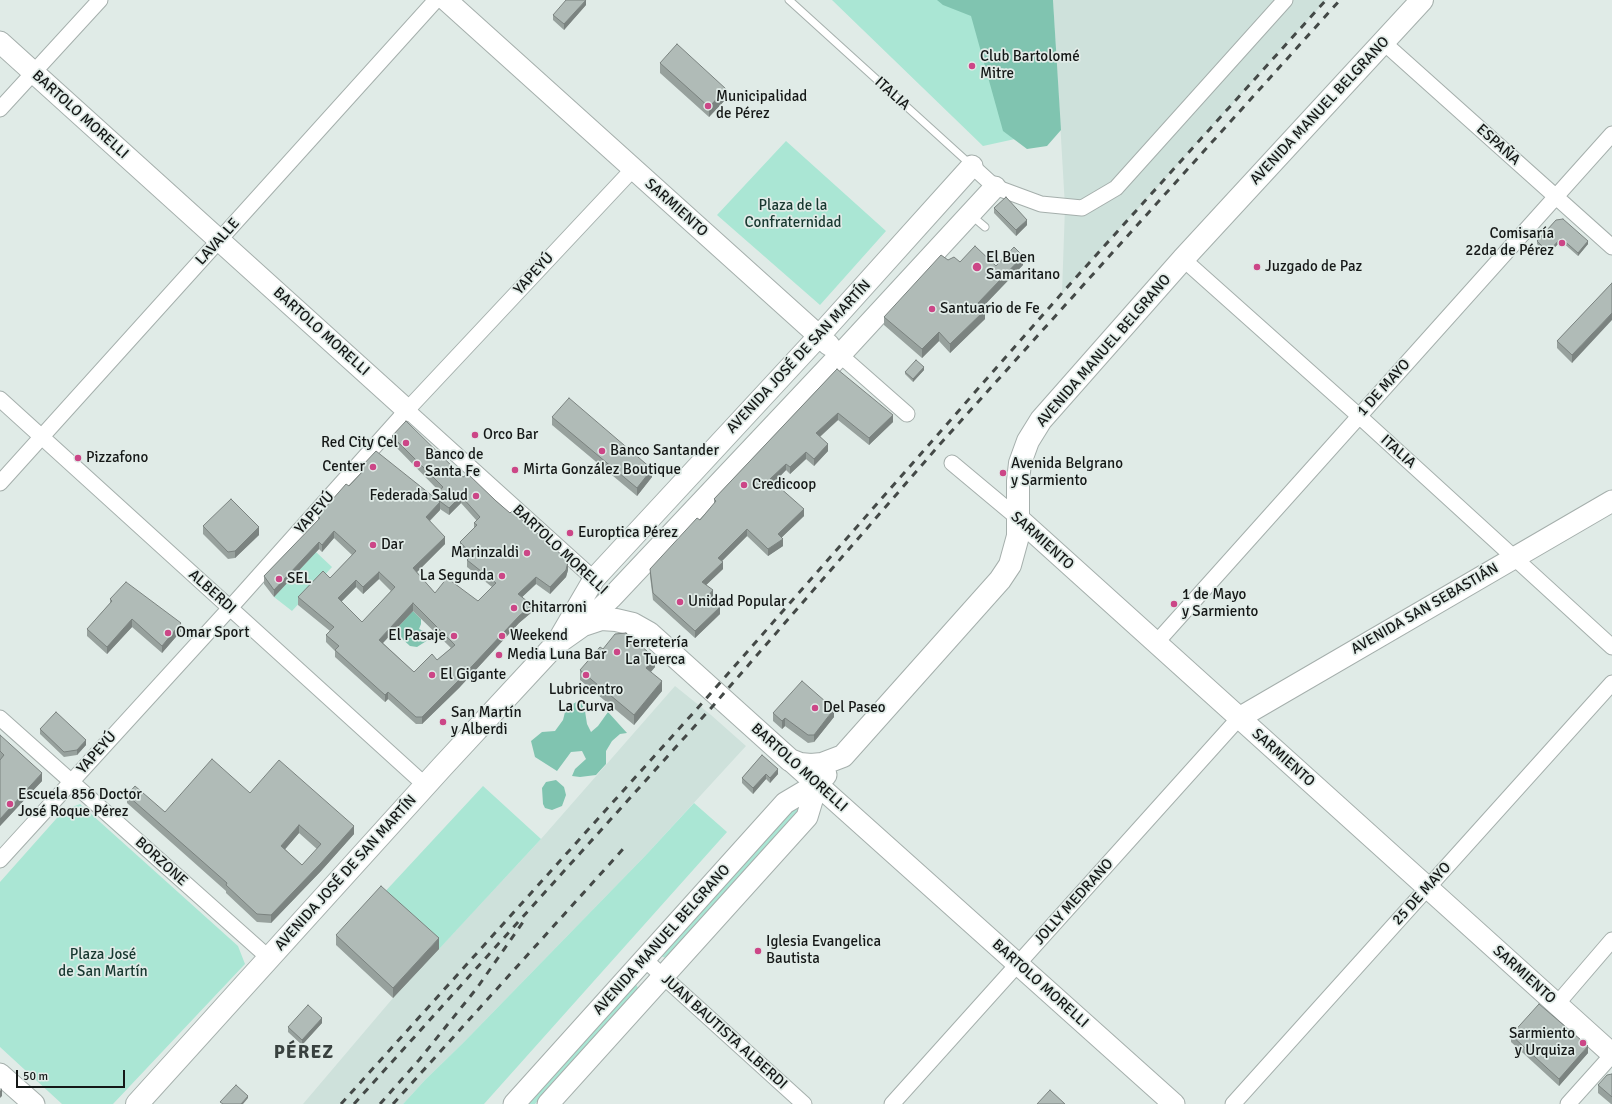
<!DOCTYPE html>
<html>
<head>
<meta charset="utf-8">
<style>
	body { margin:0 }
	#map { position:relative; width:1612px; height:1104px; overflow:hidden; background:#e0ebe7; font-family:Signika,sans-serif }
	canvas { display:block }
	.scale { position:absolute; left:16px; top:1070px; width:109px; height:18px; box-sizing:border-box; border:2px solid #151817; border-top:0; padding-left:5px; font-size:12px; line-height:14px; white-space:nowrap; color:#151817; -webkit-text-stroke:3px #e0ebe7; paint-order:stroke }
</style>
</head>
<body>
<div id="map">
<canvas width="1612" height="1104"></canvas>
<div class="scale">50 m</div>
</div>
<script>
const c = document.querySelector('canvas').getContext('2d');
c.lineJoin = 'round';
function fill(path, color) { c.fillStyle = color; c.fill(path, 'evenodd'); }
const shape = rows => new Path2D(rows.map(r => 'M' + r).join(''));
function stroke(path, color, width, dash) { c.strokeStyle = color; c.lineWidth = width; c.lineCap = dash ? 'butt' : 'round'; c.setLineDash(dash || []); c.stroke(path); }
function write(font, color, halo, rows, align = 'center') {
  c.font = font + ' Signika,sans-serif'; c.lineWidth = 3.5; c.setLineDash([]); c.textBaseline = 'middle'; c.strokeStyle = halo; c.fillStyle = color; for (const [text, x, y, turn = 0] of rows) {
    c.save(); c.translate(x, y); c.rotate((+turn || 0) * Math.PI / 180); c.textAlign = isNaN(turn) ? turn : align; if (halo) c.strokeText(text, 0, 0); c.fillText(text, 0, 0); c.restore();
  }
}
fill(shape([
	[1053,0,1326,0,1062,293,1065,207],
	[675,686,711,715,746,746,646,855,464,1042,425,1080,403,1104,303,1104,393,998,541,839]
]), '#cee1db');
fill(shape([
	[832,0,1039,0,1047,132,983,146],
	[786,141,886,231,820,305,717,215],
	[316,552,332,567,292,611,274,597],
	[483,786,541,839,439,949,381,896],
	[694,803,727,832,484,1104,403,1104,425,1080,464,1042,646,855],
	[80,804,238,946,245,964,113,1104,62,1104,0,1047,0,882,64,810],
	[792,805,799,806,800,809,666,958,663,957,661,956],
	[635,983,638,988,637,991,535,1104,522,1104]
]), '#aae6d4');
fill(shape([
	[937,0,1053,0,1061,130,1047,146,1027,149,1003,131,971,16,943,5],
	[413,611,421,619,421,624,419,629,428,633,428,640,417,647,410,646,398,635,396,629],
	[580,700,585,711,587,724,591,732,598,726,608,712,627,733,620,734,612,741,606,751,606,764,596,775,580,777,572,776,575,769,586,759,582,751,571,752,557,771,535,757,531,741,542,732,555,731,563,720,566,708],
	[556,780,564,787,566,795,562,806,552,810,545,808,543,804,542,788,546,782]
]), '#80c4b0');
const lane = shape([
	[789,0,971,165],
	[972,216,985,227]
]);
const street = shape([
	[1383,42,1612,247],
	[0,109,100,0],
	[972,166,995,187,1041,204,1082,208,1116,188,1285,0],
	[1183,259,1359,416,1612,647],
	[840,355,907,414],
	[0,399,425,785],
	[407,410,594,579],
	[952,463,1019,519],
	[0,483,436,0],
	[1156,643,1612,134],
	[0,718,269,958],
	[0,860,230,608,407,410,633,169],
	[644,959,804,1104],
	[1557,1004,1612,940],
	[892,1104,1239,718],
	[1233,1104,1612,683],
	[1568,1104,1612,1055]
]);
const secondary = shape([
	[446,0,829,345],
	[0,42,407,410],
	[1019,519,1612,1054],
	[583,625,611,598,840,355,995,187],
	[556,644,594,579,819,336,972,166],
	[1239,718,1612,501],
	[790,760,1174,1104],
	[0,1074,34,1104],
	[514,1104,785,803,817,784,826,775],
	[548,1104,807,817,817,784]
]);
const primary = shape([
	[137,1104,442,767,556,644,583,625,601,619,616,620,633,624,649,633,790,760,800,764,811,765,822,764,843,756,1000,580,1010,565,1018,536,1018,481,1020,463,1028,441,1041,420,1183,259,1422,0]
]);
stroke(lane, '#a5afac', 9);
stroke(street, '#a5afac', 17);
stroke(secondary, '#a5afac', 23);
stroke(primary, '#a5afac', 24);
stroke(lane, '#fff', 7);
stroke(street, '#fff', 15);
stroke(secondary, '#fff', 21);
stroke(primary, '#fff', 22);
stroke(shape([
	[341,1104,704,701,1062,293,1326,0],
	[354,1104,712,707,941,443,1340,0],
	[380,1104,419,1060,477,988,523,922],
	[393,1104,624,848]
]), '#444947', 3, [7, 7]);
fill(shape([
	[586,5,564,30,553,20,553,15],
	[660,63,726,99,709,117,660,73],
	[994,208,1027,225,1016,236,994,213],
	[1556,220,1588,244,1578,256,1561,241,1548,254,1537,244,1537,241],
	[948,260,996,266,1023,265,982,307,985,319,950,353,939,341,922,358,884,325,884,317],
	[1612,283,1572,363,1557,348,1557,341],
	[837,369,893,422,869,445,838,420,820,437,828,451,814,466,806,459,790,474,786,470,774,483,804,516,782,537,783,546,768,556,747,536,722,561,723,569,706,585,713,597,711,600,720,614,695,638,653,600,650,576,650,569,700,520,714,504,714,499],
	[924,370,913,382,905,374,905,372],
	[552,417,652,477,637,496,552,425],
	[392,436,463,477,568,570,566,577,550,594,536,584,522,597,532,612,519,623,459,688,422,724,416,724,388,699,385,702,335,657,335,651,326,642,326,635,330,631,298,605,298,597,330,578,352,555,334,538,322,552,319,549,274,597,264,584,264,576,318,521,318,516,361,473,361,467,434,497,439,491,392,443],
	[461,503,477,521,474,523,474,528,460,542,460,549,469,559,467,560,467,567,492,587,478,601,435,593,417,572,445,544,430,521,440,510,440,509,449,515],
	[379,579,391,591,362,622,341,602,356,587,363,594],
	[413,611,451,648,437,660,414,672,383,643],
	[203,526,259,535,235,558,228,559,203,534],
	[110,599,181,631,162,653,132,627,107,654,87,636,87,629,110,603],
	[603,649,655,667,651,672,662,691,634,725,580,680,580,670],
	[773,713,834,717,814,742,808,743,785,726,782,729,773,721],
	[40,729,86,745,77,755,64,757,40,734],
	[0,735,42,781,0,826],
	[762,755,778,774,770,783,766,779,753,794,742,783,742,778],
	[250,793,354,834,321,871,271,923,257,922,226,893,226,891,127,803,127,795,165,812],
	[299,833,317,849,302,865,285,849],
	[336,935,439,949,393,998,336,945],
	[322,1023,302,1045,288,1032,288,1027],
	[1511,1035,1588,1053,1559,1086,1511,1042],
	[1612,1074,1612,1104,1611,1104,1598,1093,1598,1085]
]), '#97a19d');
fill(shape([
	[586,0,586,5,564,30,564,24],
	[726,89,726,99,709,117,709,107],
	[1027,220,1027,225,1016,236,1016,230],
	[1561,238,1561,241,1548,254,1548,252],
	[1588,241,1588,244,1578,256,1578,253],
	[1023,256,1023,265,978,312,978,303],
	[985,310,985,319,950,353,950,344],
	[1612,313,1612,320,1572,363,1572,355],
	[939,332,939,341,922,358,922,349],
	[924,367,924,370,913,382,913,379],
	[838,413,838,420,816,440,816,433],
	[893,415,893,422,869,445,869,438],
	[828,444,828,451,814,466,814,459],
	[806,452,806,459,790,474,790,467],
	[786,464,786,470,770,486,770,479],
	[652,469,652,477,637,496,637,488],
	[461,496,461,503,449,515,449,508],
	[440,502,440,510,426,524,426,517],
	[804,509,804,516,778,541,778,534],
	[259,527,259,535,235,558,235,551],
	[747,529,747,536,718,565,718,558],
	[334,531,334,538,322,552,322,545],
	[445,537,445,544,413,576,413,568],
	[783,539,783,546,768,556,768,549],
	[319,542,319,549,274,597,274,590],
	[568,562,568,570,566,577,550,594,550,587],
	[723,562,723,569,702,589,702,582],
	[379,572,379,579,363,594,363,587],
	[536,577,536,584,518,601,518,594],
	[356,580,356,587,338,605,338,598],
	[713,590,713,597,707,604,707,597],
	[413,603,413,611,379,647,379,640],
	[532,605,532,612,519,623,459,688,422,724,422,717,519,616],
	[720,607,720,614,695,638,695,631],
	[132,619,132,627,107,654,107,647],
	[181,623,181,631,162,653,162,646],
	[655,658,655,667,646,677,646,668],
	[662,681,662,691,634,725,634,715],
	[388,692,388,699,385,702,385,695],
	[834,709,834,717,814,742,814,735],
	[785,718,785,726,782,729,782,721],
	[86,740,86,745,77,755,77,750],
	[778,769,778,774,770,783,770,778],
	[42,773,42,781,0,826,0,819],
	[766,774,766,779,753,794,753,788],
	[299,825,299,833,281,854,281,846],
	[354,826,354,834,321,871,271,923,271,915],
	[439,938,439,949,393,998,393,988],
	[322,1018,322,1023,302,1045,302,1040],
	[1588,1046,1588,1053,1559,1086,1559,1079],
	[2,1088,2,1096,0,1098,0,1091],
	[248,1096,248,1098,243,1104,241,1104]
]), '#7b8380');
const building = shape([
	[566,0,586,0,564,24,553,15,566,0],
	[677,44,726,89,709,107,660,63,677,44],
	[1006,197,1027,220,1016,230,994,208,1006,197],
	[1563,219,1588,241,1578,253,1561,238,1548,252,1537,241,1556,220,1563,219],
	[975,246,996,266,1014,247,1023,256,978,303,985,310,950,344,939,332,922,349,884,317,941,255,948,260,954,257,960,262,975,246],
	[1612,283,1612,313,1572,355,1557,341,1612,283],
	[916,360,924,367,913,379,905,372,916,360],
	[837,369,893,415,869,438,838,413,816,433,828,444,814,459,806,452,790,467,786,464,770,479,804,509,778,534,783,539,768,549,747,529,718,558,723,562,702,582,713,590,707,597,720,607,695,631,653,593,650,569,697,518,700,520,716,501,714,499,837,369],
	[569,398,652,469,637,488,552,417,569,398],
	[406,421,463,477,468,474,496,501,510,513,512,511,544,539,564,557,568,562,566,570,550,587,536,577,518,594,532,605,519,616,459,680,422,717,416,717,388,692,385,695,335,650,339,646,326,635,334,627,298,597,323,571,330,578,356,551,334,531,322,545,319,542,274,590,264,576,320,518,318,516,346,484,349,486,364,470,361,467,376,451,440,502,426,517,445,537,413,568,435,593,447,578,478,601,496,583,467,560,472,555,460,542,477,525,474,523,480,517,461,496,449,508,434,497,443,487,392,436,406,421],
	[379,572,395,587,362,622,338,598,356,580,363,587,379,572],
	[413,603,455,645,437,660,432,654,414,672,379,640,413,603],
	[231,499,259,527,235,551,228,552,203,526,231,499],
	[126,582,181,623,162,646,132,619,107,647,87,629,112,601,110,599,126,582],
	[626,633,655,658,646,668,662,681,634,715,580,670,600,647,603,649,615,634,626,633],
	[802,681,834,709,814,735,808,735,785,718,782,721,773,713,802,681],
	[56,712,86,740,77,750,64,752,40,729,56,712],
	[0,735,42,773,0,819,0,760,4,755,0,751,0,735],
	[762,755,778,769,770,778,766,774,753,788,742,778,762,755],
	[212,759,250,793,279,760,354,826,321,863,271,915,257,914,226,885,227,883,127,795,135,786,165,812,212,759],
	[299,825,321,844,302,865,281,846,299,825],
	[381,886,439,938,393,988,336,935,381,886],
	[1539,1004,1588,1046,1559,1079,1511,1035,1539,1004],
	[308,1005,322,1018,302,1040,288,1027,308,1005],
	[1612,1074,1612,1097,1598,1085,1607,1075,1612,1074],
	[236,1085,248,1096,241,1104,223,1104,220,1102,236,1085],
	[1050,1090,1065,1104,1037,1104,1050,1090]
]);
fill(building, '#b0bbb7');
stroke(building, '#7b8380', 1);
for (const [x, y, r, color] of [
	[972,66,4,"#cc4687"],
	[708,106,4,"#cc4687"],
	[1562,243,4,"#cc4687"],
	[977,267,5,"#cc4687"],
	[1257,267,4,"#cc4687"],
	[932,309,4,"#cc4687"],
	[475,435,4,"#cc4687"],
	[406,443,4,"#cc4687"],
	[602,451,4,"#cc4687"],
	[78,458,4,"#cc4687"],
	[417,464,4,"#cc4687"],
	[373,467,4,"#cc4687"],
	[515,470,4,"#cc4687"],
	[1003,473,4,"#cc4687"],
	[744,485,4,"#cc4687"],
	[476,496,4,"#cc4687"],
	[570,533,4,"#cc4687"],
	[373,545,4,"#cc4687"],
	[527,553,4,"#cc4687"],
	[502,576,4,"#cc4687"],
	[279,579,4,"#cc4687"],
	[680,602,4,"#cc4687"],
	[1174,604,4,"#cc4687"],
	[514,608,4,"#cc4687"],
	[168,633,4,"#cc4687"],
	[454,636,4,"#cc4687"],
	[502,636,4,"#cc4687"],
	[617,652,4,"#cc4687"],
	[499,655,4,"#cc4687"],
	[432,675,4,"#cc4687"],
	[586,675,4,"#cc4687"],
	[815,708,4,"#cc4687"],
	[443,722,4,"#cc4687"],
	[10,804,4,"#cc4687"],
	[758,951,4,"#cc4687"],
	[1583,1043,4,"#cc4687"]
]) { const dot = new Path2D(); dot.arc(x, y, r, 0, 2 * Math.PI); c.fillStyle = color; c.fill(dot); stroke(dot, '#e0ebe7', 1.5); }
write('15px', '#151817', '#e0ebe7', [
	["Club Bartolomé",980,57],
	["Mitre",980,74],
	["Municipalidad",716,97],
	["de Pérez",716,114],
	["Comisaría",1554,234,"right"],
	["22da de Pérez",1554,251,"right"],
	["El Buen",986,258],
	["Samaritano",986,275],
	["Juzgado de Paz",1265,267],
	["Santuario de Fe",940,309],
	["Orco Bar",483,435],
	["Red City Cel",398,443,"right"],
	["Banco Santander",610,451],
	["Banco de",425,455],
	["Santa Fe",425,472],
	["Pizzafono",86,458],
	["Avenida Belgrano",1011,464],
	["y Sarmiento",1011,481],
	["Center",365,467,"right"],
	["Mirta González Boutique",523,470],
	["Credicoop",752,485],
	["Federada Salud",468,496,"right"],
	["Europtica Pérez",578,533],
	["Dar",381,545],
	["Marinzaldi",519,553,"right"],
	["La Segunda",494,576,"right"],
	["SEL",287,579],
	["1 de Mayo",1182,595],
	["y Sarmiento",1182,612],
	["Unidad Popular",688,602],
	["Chitarroni",522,608],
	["Omar Sport",176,633],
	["El Pasaje",446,636,"right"],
	["Weekend",510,636],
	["Ferretería",625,643],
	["La Tuerca",625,660],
	["Media Luna Bar",507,655],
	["El Gigante",440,675],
	["Lubricentro",586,690,"center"],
	["La Curva",586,707,"center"],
	["Del Paseo",823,708],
	["San Martín",451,713],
	["y Alberdi",451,730],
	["Escuela 856 Doctor",18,795],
	["José Roque Pérez",18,812],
	["Iglesia Evangelica",766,942],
	["Bautista",766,959],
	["Sarmiento",1575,1034,"right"],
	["y Urquiza",1575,1051,"right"]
], 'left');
write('15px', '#151817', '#e0ebe7', [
	["ITALIA",892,94,42],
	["AVENIDA MANUEL BELGRANO",1320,111,-47],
	["BARTOLO MORELLI",80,115,42],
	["ESPAÑA",1498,145,42],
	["SARMIENTO",676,208,42],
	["LAVALLE",218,242,-48],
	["YAPEYÚ",534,274,-47],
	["BARTOLO MORELLI",321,332,42],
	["AVENIDA MANUEL BELGRANO",1104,351,-49],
	["AVENIDA JOSÉ DE SAN MARTÍN",799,357,-47],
	["1 DE MAYO",1384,388,-48],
	["ITALIA",1398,452,42],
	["YAPEYÚ",315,513,-48],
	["SARMIENTO",1042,541,42],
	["BARTOLO MORELLI",560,550,43],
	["ALBERDI",212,592,42],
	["AVENIDA SAN SEBASTIÁN",1425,609,-30],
	["YAPEYÚ",97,753,-48],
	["SARMIENTO",1283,758,42],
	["BARTOLO MORELLI",799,768,42],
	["BORZONE",161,862,42],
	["AVENIDA JOSÉ DE SAN MARTÍN",346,873,-48],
	["25 DE MAYO",1422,894,-48],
	["JOLLY MEDRANO",1074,902,-48],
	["AVENIDA MANUEL BELGRANO",662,940,-48],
	["SARMIENTO",1524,975,42],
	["BARTOLO MORELLI",1040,984,42],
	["JUAN BAUTISTA ALBERDI",724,1032,42]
]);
write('15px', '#183830', '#e0ebe7', [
	["Plaza de la",793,206],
	["Confraternidad",793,223],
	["Plaza José",103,955],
	["de San Martín",103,972]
]);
c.letterSpacing = '1px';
write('bold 19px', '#39413f', '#e0ebe7', [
	["PÉREZ",304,1053]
]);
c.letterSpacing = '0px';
</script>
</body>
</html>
